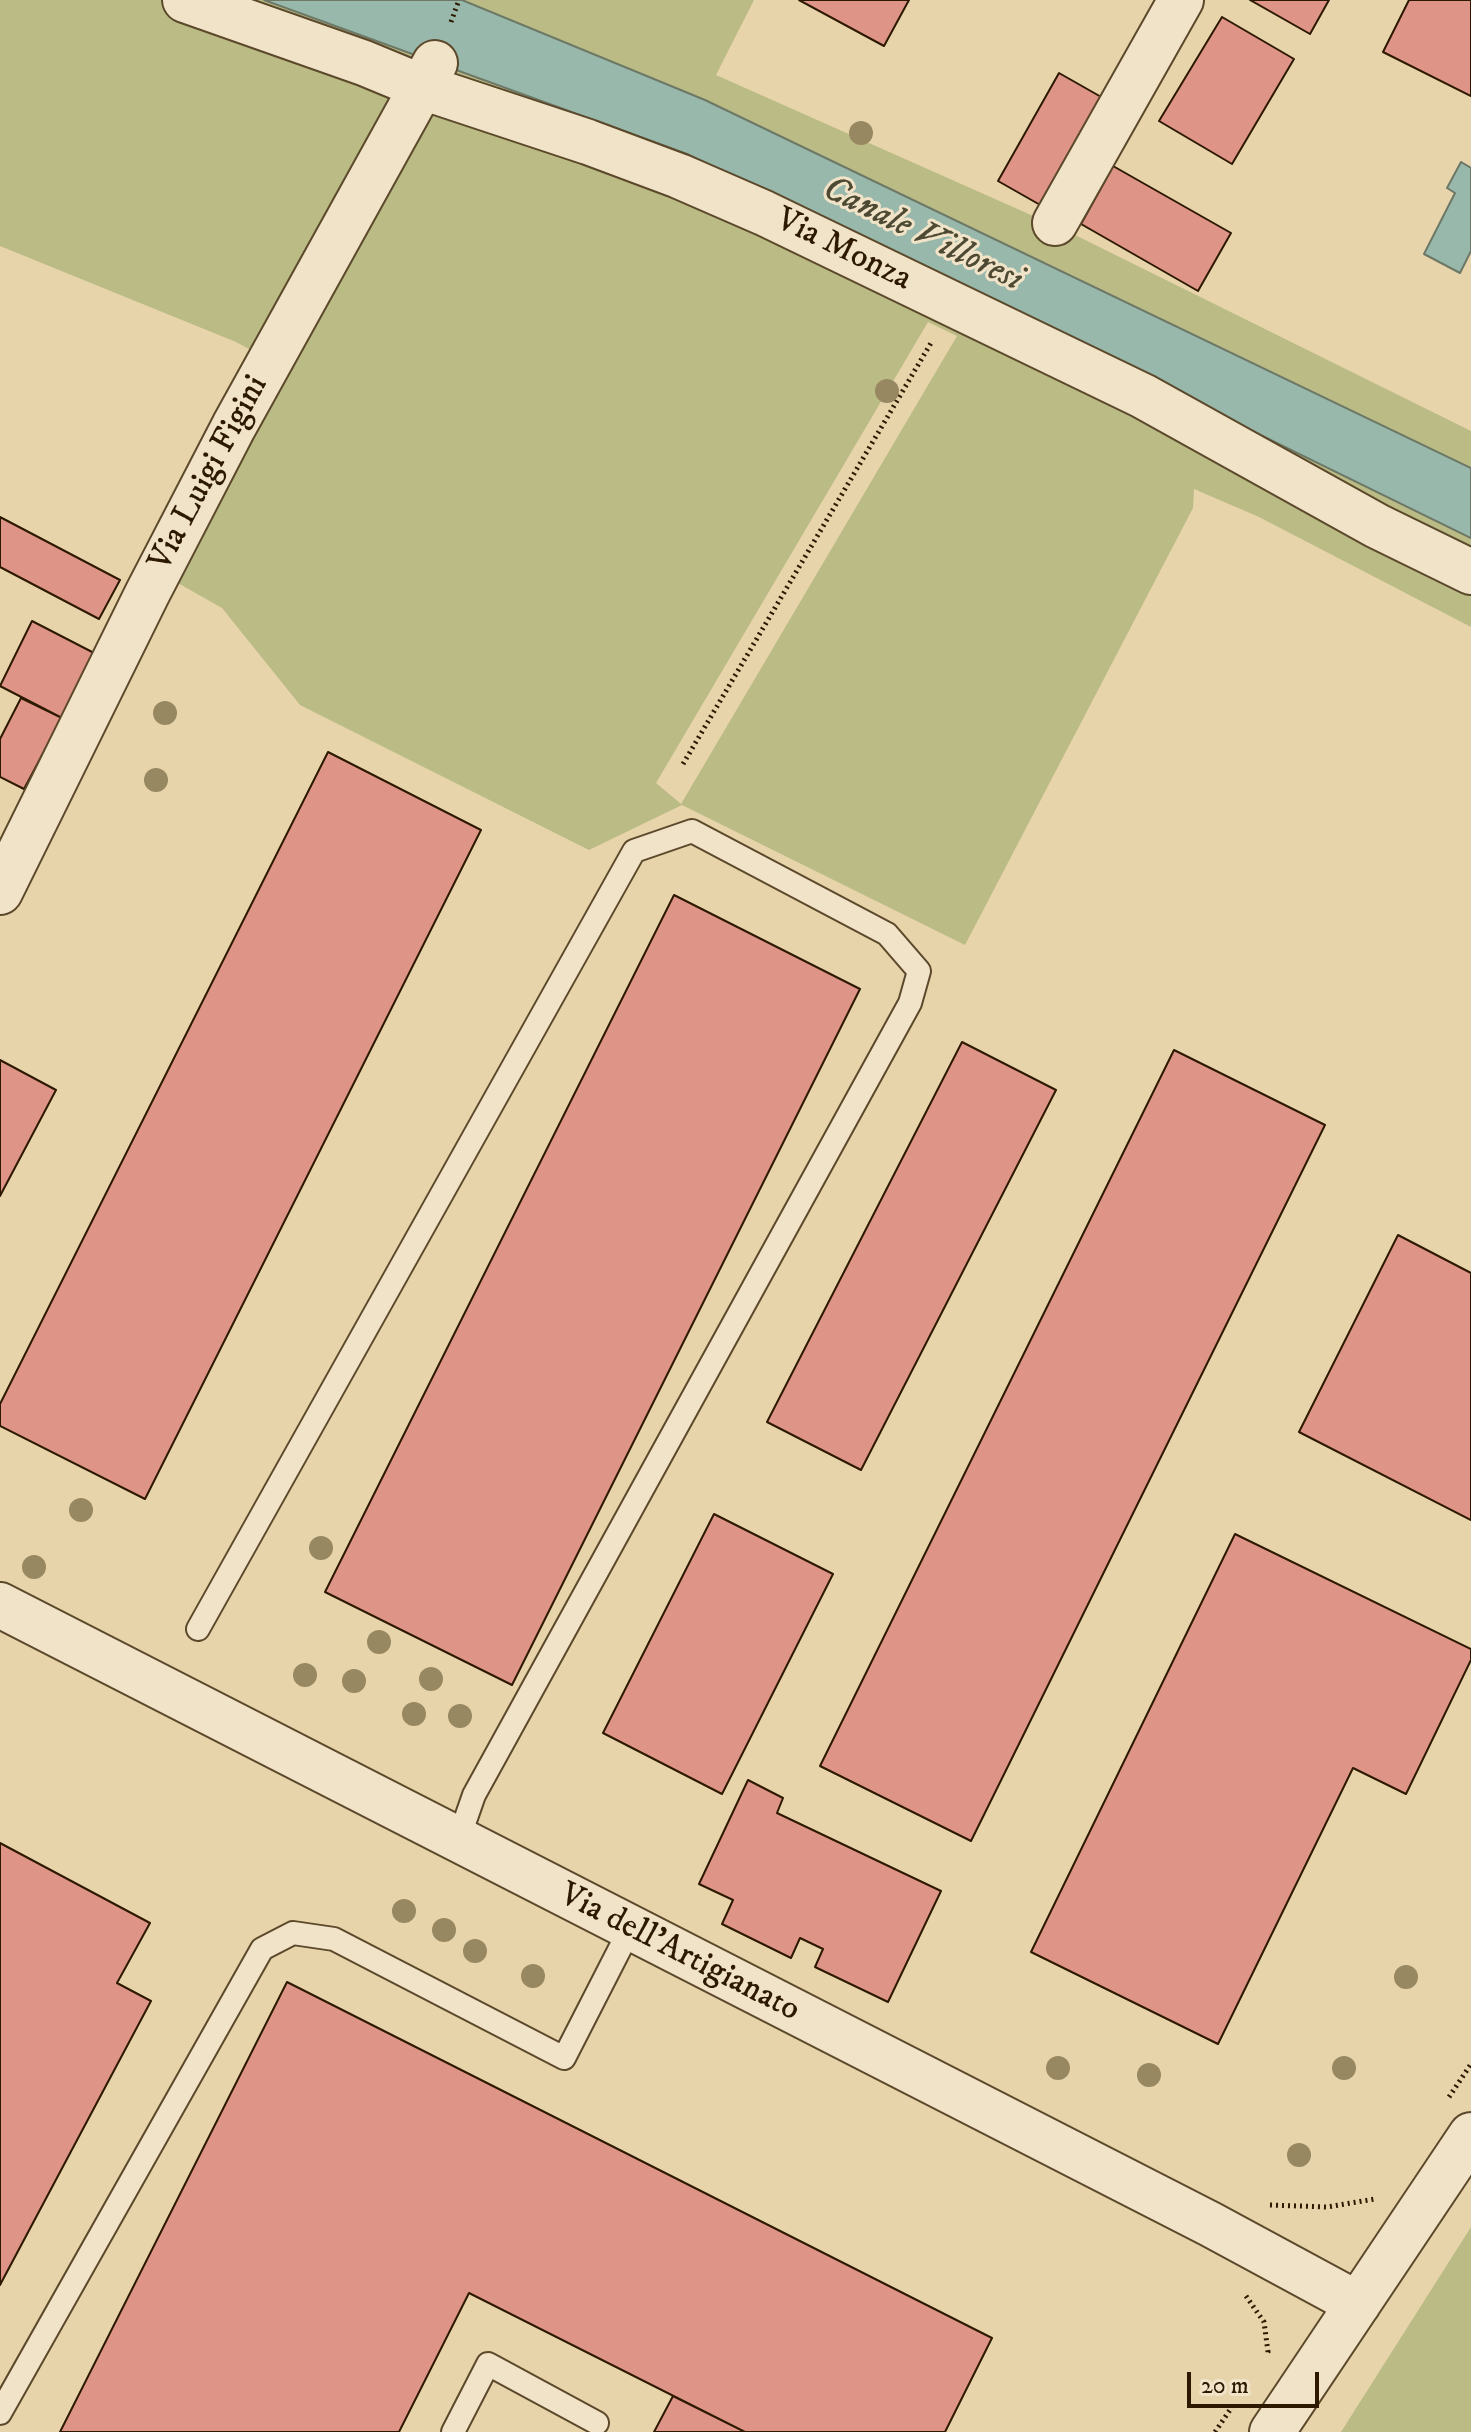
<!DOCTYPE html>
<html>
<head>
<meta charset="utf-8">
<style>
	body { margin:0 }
	#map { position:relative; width:1471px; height:2432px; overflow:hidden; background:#e8d4aa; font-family:"IM FELL DW Pica",serif }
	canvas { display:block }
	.scale { position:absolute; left:1187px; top:2372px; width:132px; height:36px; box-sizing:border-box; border:4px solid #2d1900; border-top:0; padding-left:10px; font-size:24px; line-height:28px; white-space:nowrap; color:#2d1900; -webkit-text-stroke:6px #f0e3c8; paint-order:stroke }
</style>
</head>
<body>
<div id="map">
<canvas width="1471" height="2432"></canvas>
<div class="scale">20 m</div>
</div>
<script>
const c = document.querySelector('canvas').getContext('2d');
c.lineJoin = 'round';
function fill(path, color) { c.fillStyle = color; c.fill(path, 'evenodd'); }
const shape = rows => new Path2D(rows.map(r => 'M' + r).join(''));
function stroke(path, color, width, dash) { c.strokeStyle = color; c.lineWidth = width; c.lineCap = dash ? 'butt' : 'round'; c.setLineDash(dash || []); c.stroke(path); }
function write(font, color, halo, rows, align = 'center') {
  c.font = font + ' "IM FELL DW Pica",serif'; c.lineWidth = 6; c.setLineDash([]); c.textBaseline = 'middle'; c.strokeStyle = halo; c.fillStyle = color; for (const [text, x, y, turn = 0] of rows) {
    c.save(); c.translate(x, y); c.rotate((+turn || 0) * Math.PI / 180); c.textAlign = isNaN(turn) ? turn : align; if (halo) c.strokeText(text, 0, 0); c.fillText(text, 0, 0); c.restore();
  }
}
fill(shape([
	[0,0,264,0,687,154,1471,538,1471,627,1259,517,1194,489,1193,508,965,945,682,805,589,850,300,705,222,608,169,578,264,357,236,342,0,246],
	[928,322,957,336,681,804,656,783],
	[462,0,754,0,716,75,1067,231,1471,431,1471,468,705,100],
	[1471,2227,1471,2432,1341,2432]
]), '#babb85');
const water = shape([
	[264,0,462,0,705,100,1471,468,1471,538,687,154,264,0],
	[1461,162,1471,168,1471,251,1460,273,1424,254,1455,193,1447,188,1461,162]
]);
fill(water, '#97b8ab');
stroke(water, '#6d7867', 2);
const building = shape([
	[799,0,909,0,884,46,799,0],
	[1250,0,1329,0,1310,34,1250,0],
	[1409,0,1471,0,1471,96,1383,52,1409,0],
	[1222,17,1294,59,1232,164,1159,121,1222,17],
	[1059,73,1103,98,1042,206,998,181,1059,73],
	[1113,166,1231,233,1198,291,1081,224,1113,166],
	[0,517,120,580,99,619,0,567,0,517],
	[32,621,96,654,62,718,0,686,32,621],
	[21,698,62,718,24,789,0,777,0,739,21,698],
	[328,752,481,830,145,1499,0,1426,0,1404,328,752],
	[674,895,860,989,512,1685,325,1592,674,895],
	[962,1042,1056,1090,861,1470,767,1422,962,1042],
	[1174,1050,1325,1125,971,1841,820,1766,1174,1050],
	[0,1060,56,1090,0,1196,0,1060],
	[1398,1235,1471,1273,1471,1520,1299,1432,1398,1235],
	[714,1514,833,1574,722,1794,603,1733,714,1514],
	[1235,1534,1471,1649,1471,1660,1406,1794,1353,1768,1218,2044,1031,1952,1235,1534],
	[748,1780,783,1798,777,1813,941,1891,888,2002,815,1967,823,1949,800,1938,791,1958,722,1924,733,1900,699,1884,748,1780],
	[0,1843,150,1923,117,1983,151,2001,0,2285,0,1843],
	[287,1982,992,2338,945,2432,745,2432,469,2293,399,2432,60,2432,287,1982],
	[673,2396,745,2432,654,2432,673,2396]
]);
fill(building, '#de9487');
stroke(building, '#2d1900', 2);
const service = shape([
	[198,1629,634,851,692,831,887,934,919,971,910,1003,474,1795,458,1841],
	[0,2413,262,1949,293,1933,334,1939,564,2058,630,1929],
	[453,2432,488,2364,597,2423]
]);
const minor = shape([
	[185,0,364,63,422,87,588,142,679,176,764,213,1143,396,1377,526,1471,572],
	[1055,223,1181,0],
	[0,892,147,594,234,426,435,63],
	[0,1605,1210,2224,1358,2304],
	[1272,2432,1471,2135]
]);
stroke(service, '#5c482a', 26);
stroke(minor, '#5c482a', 48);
stroke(shape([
	[451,22,459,0],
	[683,764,931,343],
	[1449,2097,1471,2064],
	[1270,2205,1327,2207,1375,2199],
	[1246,2296,1264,2322,1268,2352,1266,2355],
	[1215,2432,1232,2407]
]), '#2d1900', 5, [2, 4]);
stroke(service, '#f0e3c8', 22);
stroke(minor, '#f0e3c8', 44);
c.fillStyle = '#988862';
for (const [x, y] of [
	[861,133],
	[887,391],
	[165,713],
	[156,780],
	[81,1510],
	[321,1548],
	[34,1567],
	[379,1642],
	[305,1675],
	[431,1679],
	[354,1681],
	[414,1714],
	[460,1716],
	[404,1911],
	[444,1930],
	[475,1951],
	[533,1976],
	[1406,1977],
	[1058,2068],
	[1344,2068],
	[1149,2075],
	[1299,2155]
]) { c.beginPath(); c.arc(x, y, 12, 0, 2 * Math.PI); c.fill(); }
write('34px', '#2d1900', '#f0e3c8', [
	["Via Monza",843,251,26],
	["Via Luigi Figini",210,474,-62],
	["Via dell'Artigianato",679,1954,27]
]);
write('italic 36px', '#4d4933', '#f0e3c8', [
	["Canale Villoresi",922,236,26]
]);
</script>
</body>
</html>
